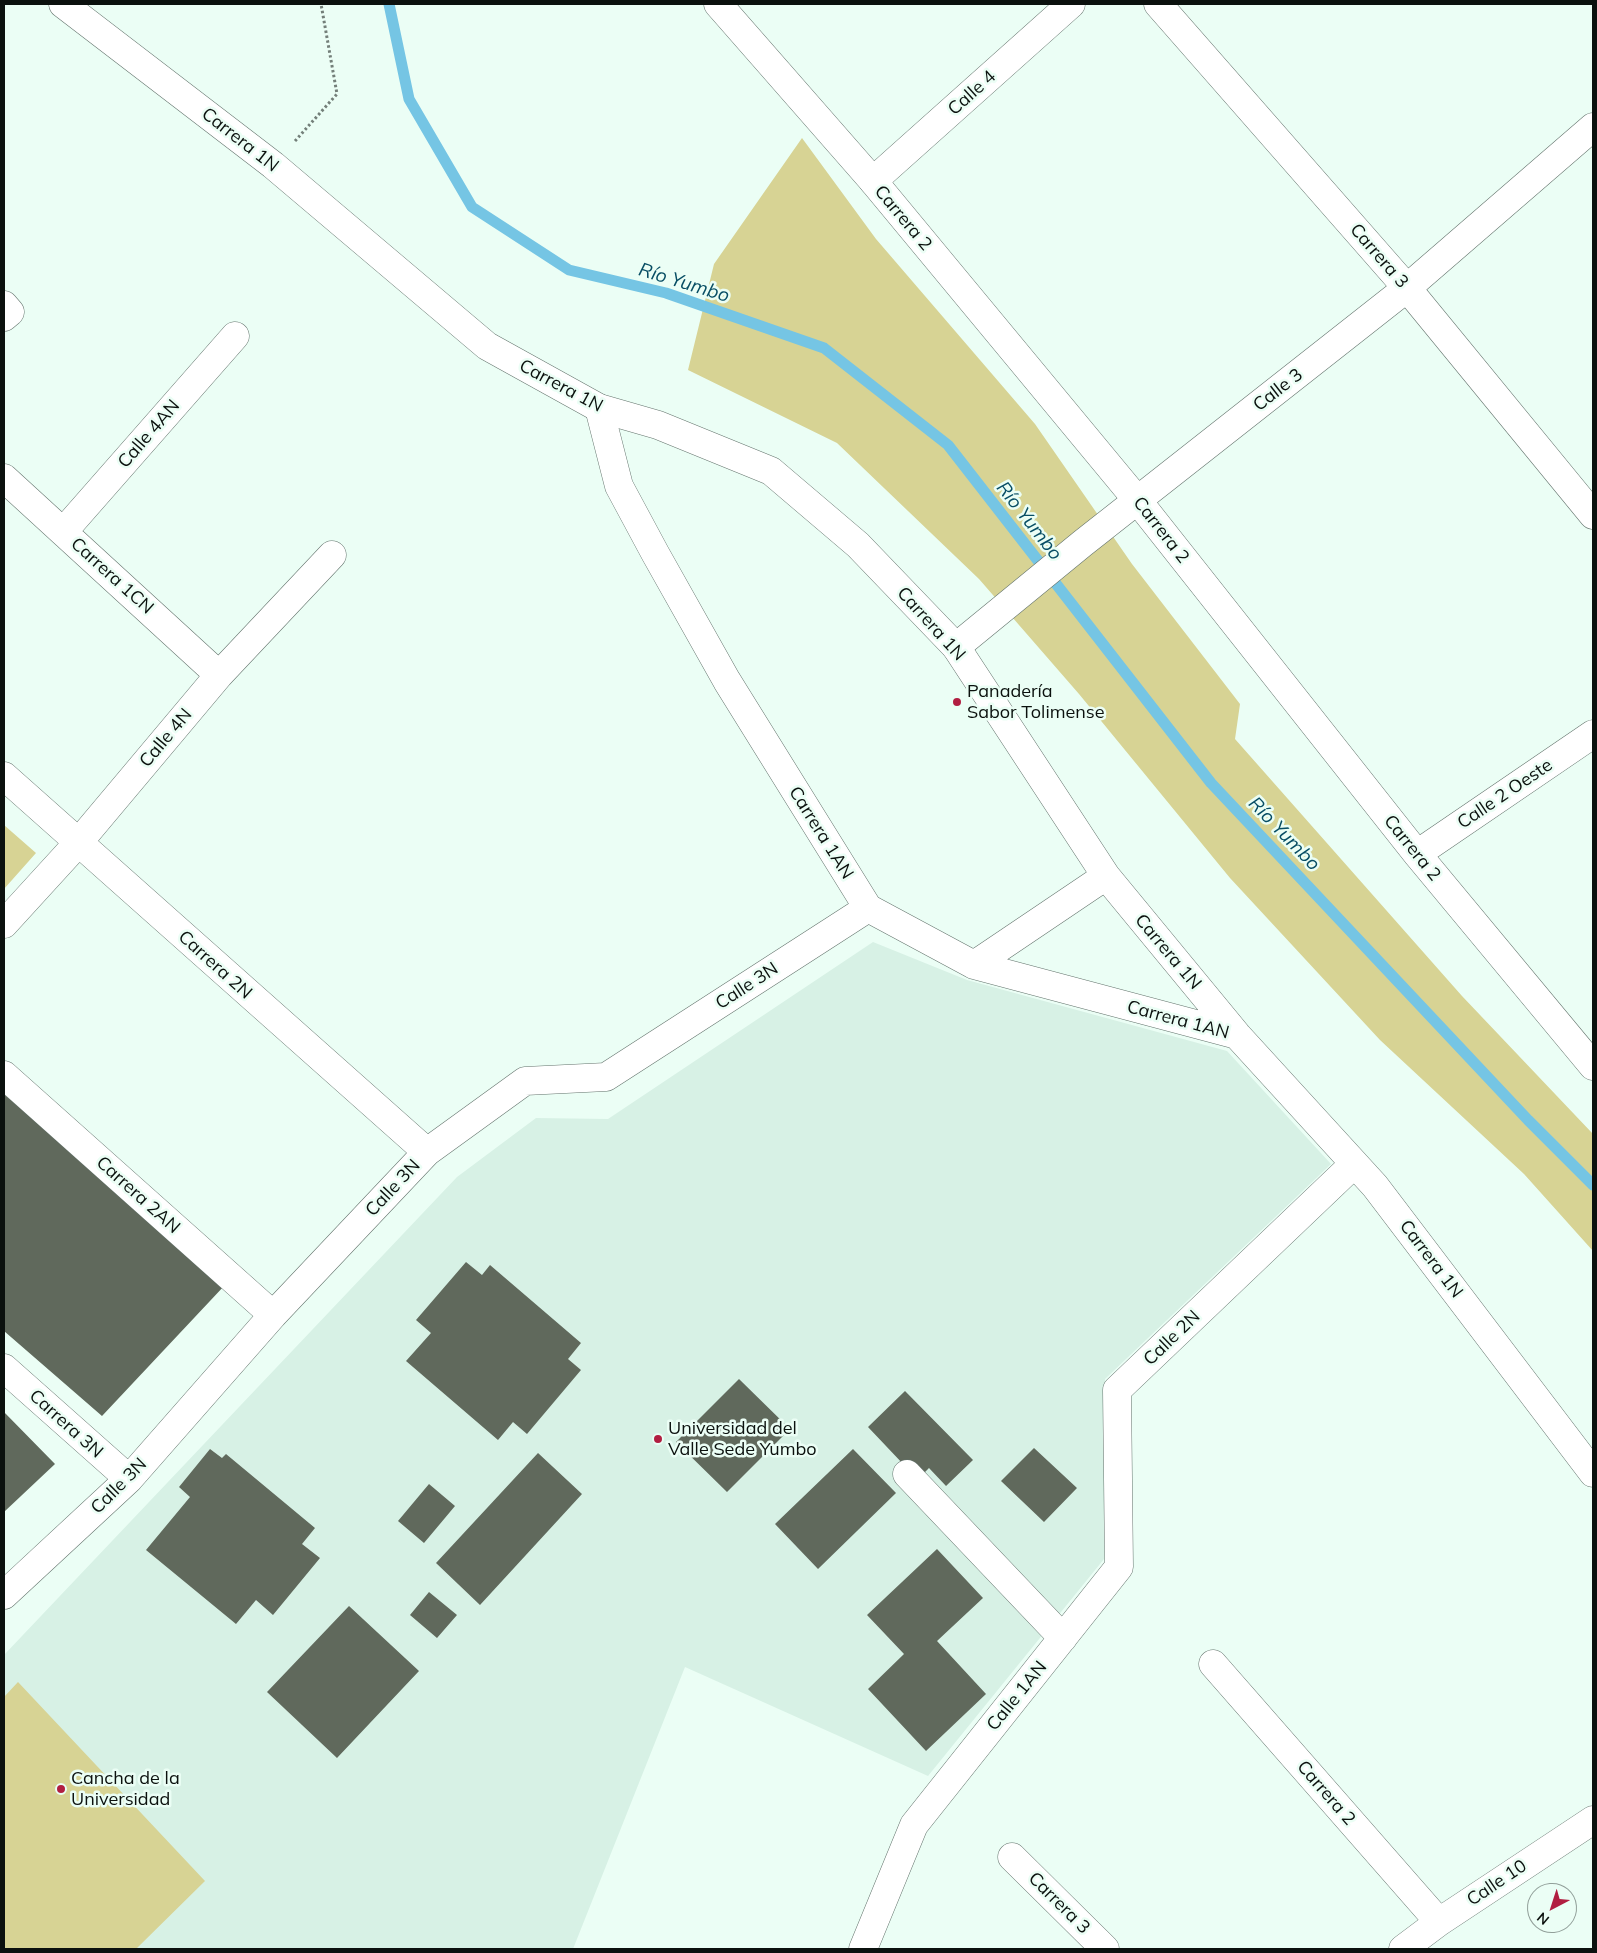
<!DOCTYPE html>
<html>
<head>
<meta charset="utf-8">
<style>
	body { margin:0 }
	#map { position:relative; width:1597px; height:1953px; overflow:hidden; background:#ebfef5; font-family:Mulish,sans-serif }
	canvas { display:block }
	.frame { position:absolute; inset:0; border:5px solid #0b110e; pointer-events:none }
	.north { position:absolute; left:1527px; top:1883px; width:50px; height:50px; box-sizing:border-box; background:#ebfef5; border:1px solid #919f99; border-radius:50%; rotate:220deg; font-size:14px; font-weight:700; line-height:20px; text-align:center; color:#0b110e }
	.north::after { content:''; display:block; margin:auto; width:18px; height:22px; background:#b11e41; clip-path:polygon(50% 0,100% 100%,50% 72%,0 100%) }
</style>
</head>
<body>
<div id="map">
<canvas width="1597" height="1953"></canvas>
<div class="frame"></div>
<div class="north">N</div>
</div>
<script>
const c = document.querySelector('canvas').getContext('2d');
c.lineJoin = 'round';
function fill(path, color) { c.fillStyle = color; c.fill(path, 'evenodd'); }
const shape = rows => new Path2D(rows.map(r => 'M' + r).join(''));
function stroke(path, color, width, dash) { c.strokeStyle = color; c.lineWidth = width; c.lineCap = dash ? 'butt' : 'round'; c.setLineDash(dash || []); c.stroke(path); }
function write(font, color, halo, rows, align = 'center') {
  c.font = font + ' Mulish,sans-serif'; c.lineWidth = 5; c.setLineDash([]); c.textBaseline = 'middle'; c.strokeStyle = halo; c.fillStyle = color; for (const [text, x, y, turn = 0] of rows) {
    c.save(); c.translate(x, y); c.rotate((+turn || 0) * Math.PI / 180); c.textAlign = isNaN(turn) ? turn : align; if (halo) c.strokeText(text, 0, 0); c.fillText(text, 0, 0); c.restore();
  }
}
fill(shape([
	[873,942,967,980,1227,1051,1331,1164,1105,1379,1104,1559,928,1776,685,1667,573,1949,4,1949,4,1655,457,1177,536,1118,608,1119]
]), '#d7f1e5');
fill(shape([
	[802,138,876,239,1035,424,1132,564,1240,704,1235,739,1462,996,1593,1134,1593,1251,1524,1174,1380,1040,1230,878,1079,694,979,579,837,443,688,370,714,264],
	[4,825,36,853,4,889],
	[18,1682,205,1881,136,1949,4,1949,4,1697]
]), '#d7d394');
stroke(shape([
	[389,4,409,99,472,207,569,270,666,293,824,348,948,445,1211,783,1528,1120,1593,1185]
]), '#75c5e4', 11);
fill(shape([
	[4,1094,225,1285,102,1416,4,1331],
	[466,1262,482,1275,490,1265,581,1343,568,1359,581,1370,527,1434,513,1422,498,1440,406,1361,431,1333,416,1320],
	[739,1379,790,1429,727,1492,676,1442],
	[905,1391,973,1460,946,1486,929,1468,923,1474,909,1460,904,1465,868,1427],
	[4,1412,55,1464,4,1512],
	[1034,1448,1077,1488,1044,1522,1001,1481],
	[210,1449,222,1458,226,1454,315,1528,302,1544,320,1558,273,1615,256,1600,236,1624,146,1550,190,1497,179,1487],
	[853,1449,896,1493,818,1569,775,1524],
	[538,1453,582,1494,480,1605,436,1563],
	[429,1484,455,1506,424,1543,398,1521],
	[937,1549,983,1598,937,1641,986,1694,926,1751,868,1689,904,1654,867,1615],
	[429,1592,457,1615,437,1638,410,1615],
	[349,1606,419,1671,337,1758,267,1692]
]), '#60695c');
const street = shape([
	[873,181,1071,4],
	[1407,288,1593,515],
	[4,305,10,312,4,317],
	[599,408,619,486,655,553,727,681,868,908,974,965,1237,1035],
	[4,478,219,675],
	[1138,501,1417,854,1593,1066],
	[63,532,235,336],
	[956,647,1106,876,1237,1035,1375,1186,1593,1473],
	[4,776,427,1152],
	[1417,854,1593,734],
	[4,924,78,843,219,675,332,555],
	[974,965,1106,876],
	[4,1075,273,1315],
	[4,1368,129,1479],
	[907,1474,1063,1638],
	[4,1595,129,1479,273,1315,427,1152,525,1081,606,1077,868,908],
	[1213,1664,1439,1922],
	[1012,1857,1105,1949],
	[863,1949,914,1825,1119,1567,1117,1390,1354,1164],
	[1403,1949,1439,1922,1593,1820]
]);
const secondary = shape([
	[63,4,273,165,487,346,599,408,658,425,771,471,858,545,956,647,1083,543,1407,288,1593,127],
	[718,4,873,181,1138,501],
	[1158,4,1407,288]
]);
stroke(street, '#64746d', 29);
stroke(secondary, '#64746d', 29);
stroke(shape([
	[295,141,337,94,321,4]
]), '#737f79', 3, [2.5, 2.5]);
stroke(street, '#fff', 28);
stroke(secondary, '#fff', 28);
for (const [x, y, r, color] of [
	[957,702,5,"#b11e41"],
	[658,1439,5,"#b11e41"],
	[61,1789,5,"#b11e41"]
]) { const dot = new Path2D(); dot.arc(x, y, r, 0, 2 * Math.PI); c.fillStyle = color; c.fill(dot); stroke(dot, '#ebfef5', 2); }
write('18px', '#0b110e', '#ebfef5', [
	["Calle 4",972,93,-42],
	["Carrera 1N",240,140,38],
	["Carrera 2",903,218,50],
	["Carrera 3",1379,256,49],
	["Carrera 1N",561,386,28],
	["Calle 3",1278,390,-38],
	["Calle 4AN",149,434,-49],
	["Carrera 2",1161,530,52],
	["Carrera 1CN",112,576,42],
	["Carrera 1N",931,624,48],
	["Calle 4N",166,738,-50],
	["Calle 2 Oeste",1505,794,-34],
	["Carrera 1AN",821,833,58],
	["Carrera 2",1412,848,51],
	["Carrera 1N",1168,952,50],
	["Carrera 2N",215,965,42],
	["Calle 3N",747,986,-33],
	["Carrera 1AN",1178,1020,15],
	["Calle 3N",393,1188,-47],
	["Carrera 2AN",138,1195,42],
	["Carrera 1N",1431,1259,53],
	["Calle 2N",1172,1338,-44],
	["Carrera 3N",66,1424,42],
	["Calle 3N",119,1486,-45],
	["Calle 1AN",1017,1696,-51],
	["Carrera 2",1326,1793,49],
	["Calle 10",1497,1883,-34],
	["Carrera 3",1059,1903,45]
]);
write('18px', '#0b110e', '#ebfef5', [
	["Panadería",967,692],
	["Sabor Tolimense",967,713],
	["Universidad del",668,1429],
	["Valle Sede Yumbo",668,1450],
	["Cancha de la",71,1779],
	["Universidad",71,1800]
], 'left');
write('italic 19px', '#084e64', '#ebfef5', [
	["Río Yumbo",684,283,17],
	["Río Yumbo",1029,521,52],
	["Río Yumbo",1284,834,46]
]);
</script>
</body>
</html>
